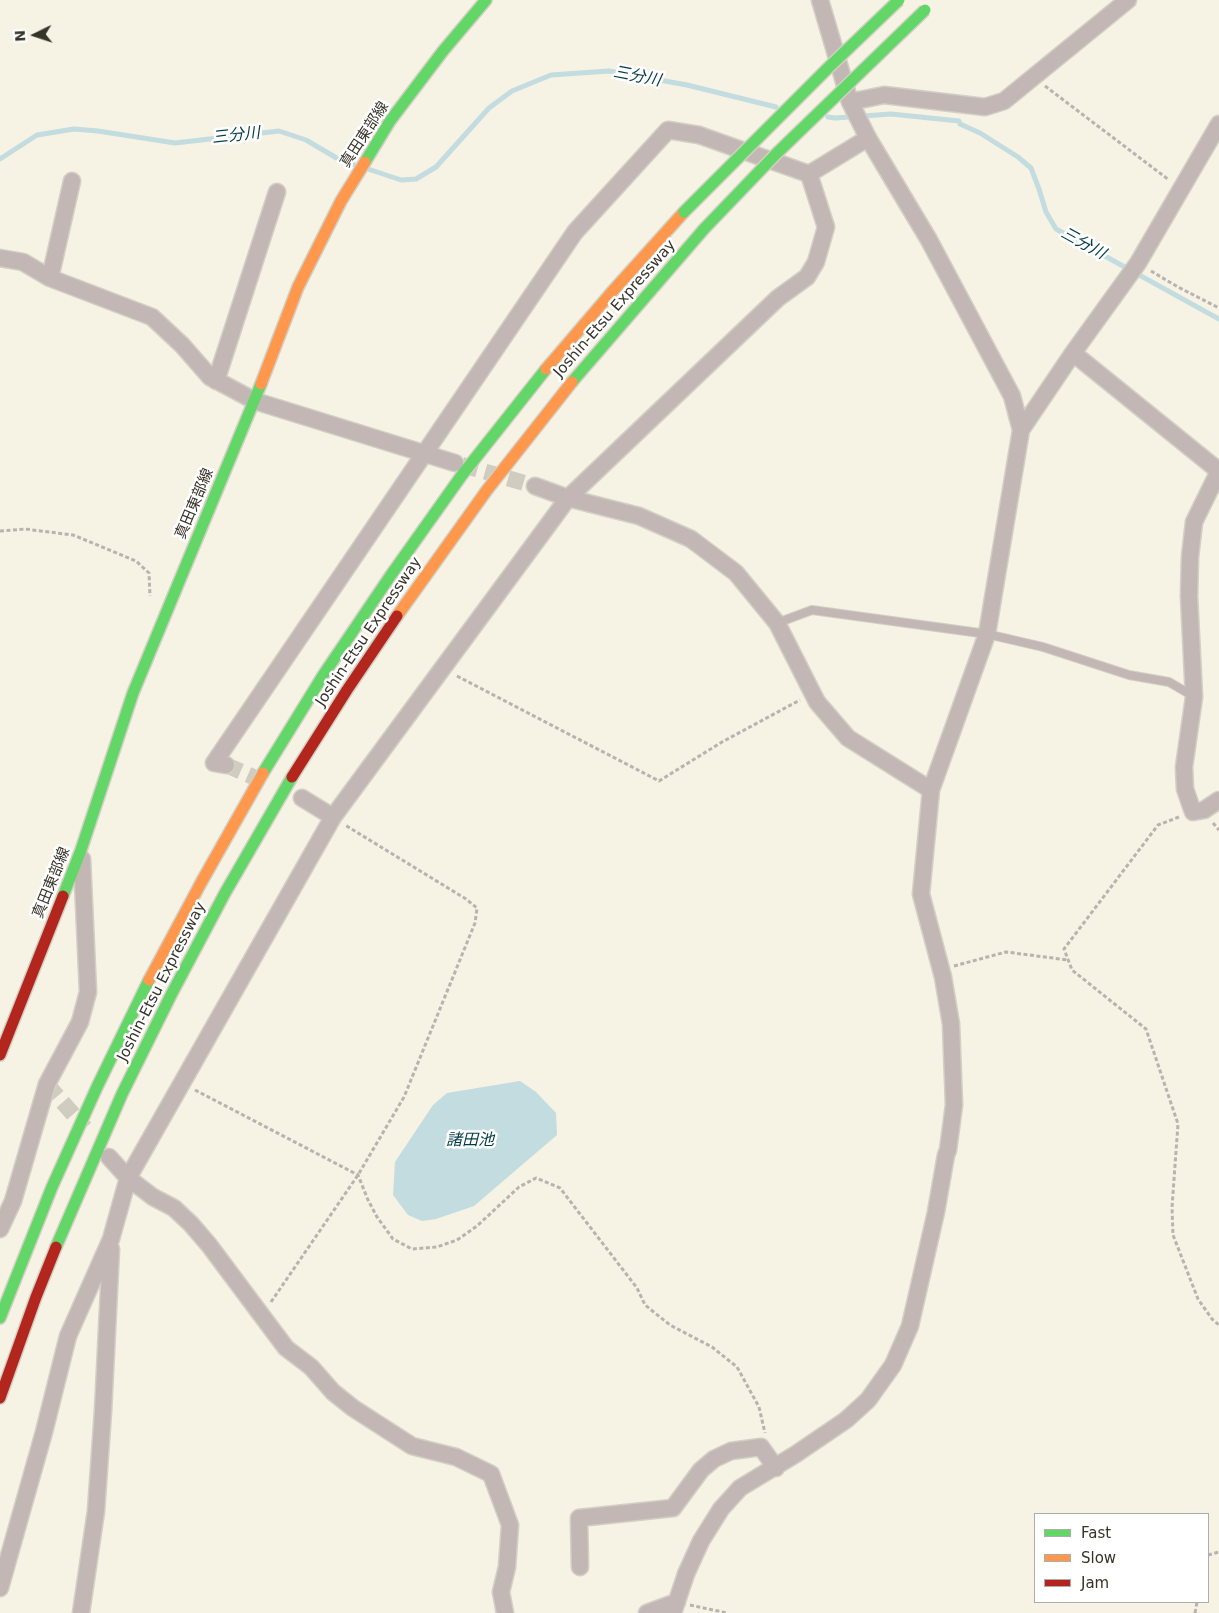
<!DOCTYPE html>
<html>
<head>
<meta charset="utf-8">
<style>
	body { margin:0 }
	#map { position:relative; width:1219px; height:1613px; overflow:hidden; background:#f6f2e4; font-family:"DejaVu Sans",sans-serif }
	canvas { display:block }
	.legend { position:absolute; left:1034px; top:1513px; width:175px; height:90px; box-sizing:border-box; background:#fff; border:1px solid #afada9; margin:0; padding:6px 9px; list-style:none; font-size:15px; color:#363329 }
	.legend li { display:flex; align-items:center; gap:10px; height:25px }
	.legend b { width:25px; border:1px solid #afada9 }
	.north { position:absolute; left:10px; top:10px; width:50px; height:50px; -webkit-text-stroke:4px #fff; paint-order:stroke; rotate:266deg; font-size:14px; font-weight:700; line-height:20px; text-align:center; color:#363329 }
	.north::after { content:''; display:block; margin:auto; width:18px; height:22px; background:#363329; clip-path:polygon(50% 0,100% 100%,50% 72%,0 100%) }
</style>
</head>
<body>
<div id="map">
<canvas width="1219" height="1613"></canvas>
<ul class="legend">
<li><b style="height:6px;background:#63d668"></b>Fast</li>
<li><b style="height:6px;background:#ff974d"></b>Slow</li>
<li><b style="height:6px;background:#b3261e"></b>Jam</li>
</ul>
<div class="north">N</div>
</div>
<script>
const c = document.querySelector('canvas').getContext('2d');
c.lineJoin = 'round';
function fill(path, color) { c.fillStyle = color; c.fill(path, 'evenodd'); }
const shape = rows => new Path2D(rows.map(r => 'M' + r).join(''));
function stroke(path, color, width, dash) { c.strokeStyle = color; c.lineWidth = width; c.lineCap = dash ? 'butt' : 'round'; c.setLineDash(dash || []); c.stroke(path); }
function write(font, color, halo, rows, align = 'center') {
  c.font = font + ' "DejaVu Sans","Noto Sans JP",sans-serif'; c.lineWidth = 5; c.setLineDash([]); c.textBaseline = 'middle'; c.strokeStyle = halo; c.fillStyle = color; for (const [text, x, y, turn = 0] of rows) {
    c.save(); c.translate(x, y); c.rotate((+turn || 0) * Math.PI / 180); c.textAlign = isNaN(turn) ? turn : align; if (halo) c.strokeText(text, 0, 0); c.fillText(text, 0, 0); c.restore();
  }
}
fill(shape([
	[520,1081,536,1092,556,1113,557,1135,474,1206,436,1219,422,1221,408,1215,393,1195,395,1162,433,1105,447,1093]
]), '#c2dcdf');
stroke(shape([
	[828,117,835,118,891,114,959,121,960,124,980,133,1018,157,1031,168,1039,189,1046,212,1056,229,1219,319],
	[0,159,37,135,74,129,98,131,175,143,279,131,306,140,340,160,355,165],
	[368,169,401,180,416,179,436,167,489,108,512,91,551,75,609,71,687,85,776,107]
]), '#c2dcdf', 5);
stroke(shape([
	[462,465,535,486],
	[226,765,267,783],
	[47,1084,85,1128]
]), '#d0ccbf', 16, [16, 8]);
const lane = shape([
	[777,623,812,610,987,634,1043,647,1129,675,1169,682,1193,696]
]);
const street = shape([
	[820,0,850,102,868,138,929,240,1012,396,1021,430],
	[850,102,884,95,985,107,1004,101,1128,0],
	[809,174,868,138],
	[0,258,23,262,50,278,152,317,182,345,210,377,255,401,455,463],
	[50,278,72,181],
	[1073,353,1219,471],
	[216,381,277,192],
	[1219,471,1194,522,1190,557,1189,596,1194,697,1184,767,1185,789,1193,812,1204,810,1219,800],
	[535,486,568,498,639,516,691,539,736,573,777,623,817,702,848,738,931,790],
	[226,765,214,763,575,232,668,130,699,135,809,174],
	[302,798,333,817],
	[109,1157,128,1178,153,1197,174,1208,191,1224,209,1245,286,1348,311,1367,333,1392,353,1408,412,1446,456,1457,491,1474,510,1525,507,1567,501,1592,505,1613],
	[0,1229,13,1201,47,1084,80,1022,88,992,82,859],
	[580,1567,579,1518,673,1508,701,1470,714,1459,731,1451,761,1447,776,1468],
	[0,1588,44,1432,68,1336,111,1239,128,1178,333,817,568,498,778,298,807,277,816,262,826,227,809,174],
	[81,1613,96,1511,103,1411,111,1249],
	[647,1613,677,1602],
	[673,1613,686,1574,701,1541,721,1509,740,1488,796,1454,846,1420,868,1400,893,1365,910,1326,936,1212,946,1155,948,1150,954,1105,951,1024,943,977,921,894,931,790,987,634,1021,430,1073,353,1138,263,1219,124]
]);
const fast = shape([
	[365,162,390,121,443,51,486,0],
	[572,382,704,229],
	[263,773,324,674,391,575,462,475,546,369],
	[63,896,81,850,133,693,261,384],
	[56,1247,122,1094,171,995,225,893,292,777],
	[0,1318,52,1187,97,1087,149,980]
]);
const slow = shape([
	[546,369,611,293,684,212],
	[261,384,298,287,341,201,365,162],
	[397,616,487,490,572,382],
	[149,980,202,881,263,773]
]);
const jam = shape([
	[292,777,347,690,397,616],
	[0,1055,63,896],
	[0,1398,36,1297,56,1247]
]);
stroke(lane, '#d2cfc4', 10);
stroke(street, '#d2cfc4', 19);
stroke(fast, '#d2cfc4', 14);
stroke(slow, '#d2cfc4', 14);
stroke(jam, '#d2cfc4', 14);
stroke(shape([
	[1045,86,1169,180],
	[1151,271,1178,287,1219,308],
	[0,531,25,529,73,535,136,561,149,573,150,596],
	[457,676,659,781,722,742,800,700],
	[1179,817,1158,825,1064,949,1072,970,1146,1029,1178,1124,1172,1207,1173,1235,1198,1299,1212,1319,1219,1325],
	[1213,823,1219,830],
	[954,966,1006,952,1068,960],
	[195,1090,358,1175,368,1200,377,1217,393,1239,412,1249,437,1247,457,1240,477,1226,519,1187,536,1178,560,1188,637,1288,645,1305,670,1325,712,1347,737,1367,759,1407,765,1433],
	[271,1302,358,1175,404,1097,475,923,477,908,466,899,345,825],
	[1208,1555,1219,1552],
	[690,1605,727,1613],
	[1195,1613,1197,1602]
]), '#bab2ae', 3, [4, 2.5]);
stroke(lane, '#c3b7b6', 8);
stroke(street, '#c3b7b6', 16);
stroke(fast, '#63d668', 11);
stroke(slow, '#ff974d', 11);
stroke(jam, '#b3261e', 11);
const fastBridge = shape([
	[684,212,829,67,899,0],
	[704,229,776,154,925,10]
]);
stroke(fastBridge, '#d2cfc4', 14, []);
stroke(fastBridge, '#63d668', 11);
write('15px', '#363329', '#fff', [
	["真田東部線",365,135,-57],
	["Joshin-Etsu Expressway",615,309,-49],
	["真田東部線",195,504,-67],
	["Joshin-Etsu Expressway",369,632,-56],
	["真田東部線",52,883,-68],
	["Joshin-Etsu Expressway",162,982,-63]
]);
write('italic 16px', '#003a47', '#fff', [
	["三分川",637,77,11],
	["三分川",236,136,-6],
	["三分川",1083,244,29],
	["諸田池",470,1141]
]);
</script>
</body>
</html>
